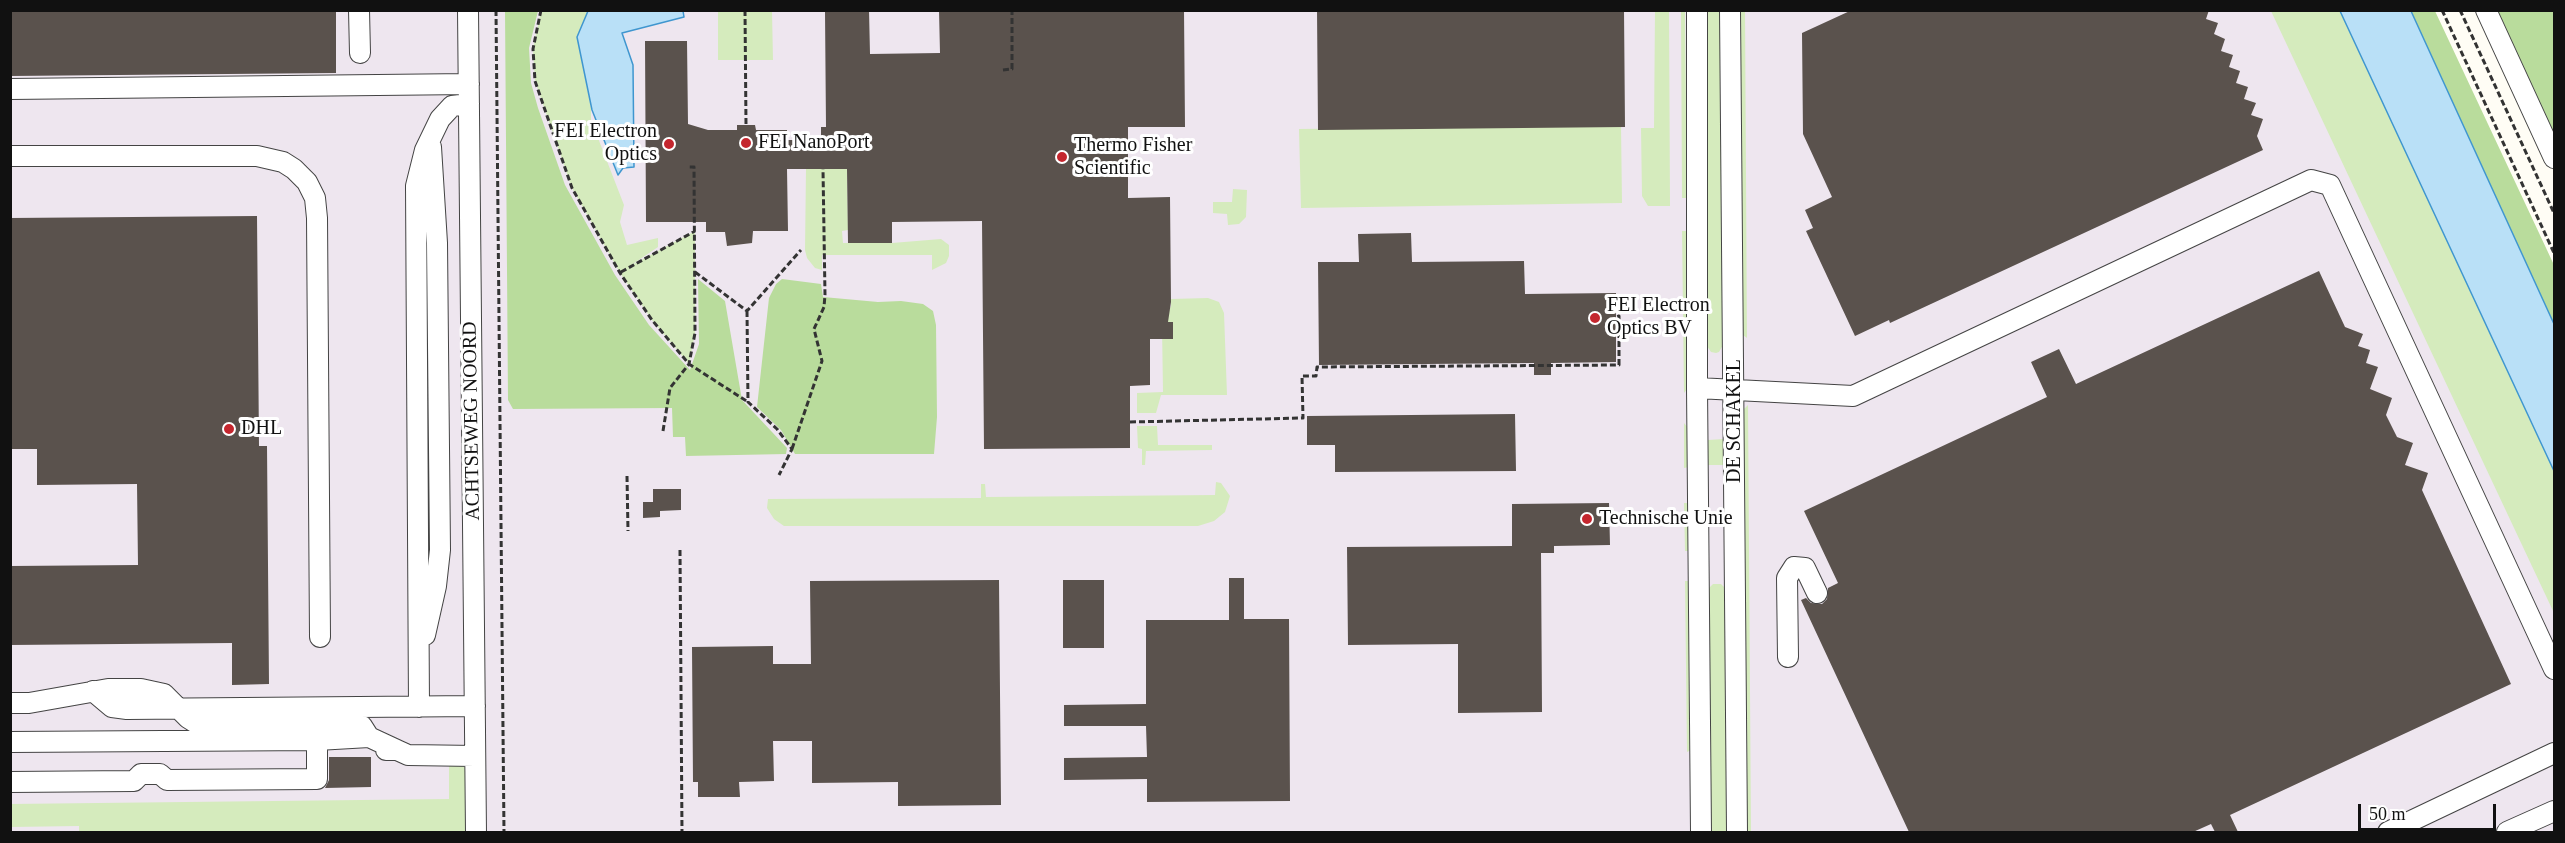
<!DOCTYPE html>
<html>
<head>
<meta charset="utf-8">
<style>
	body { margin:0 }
	#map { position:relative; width:2565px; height:843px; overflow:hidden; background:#fffdf5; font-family:Georgia,serif }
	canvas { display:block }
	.frame { position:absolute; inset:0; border:12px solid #111; pointer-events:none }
	.scale { position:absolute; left:2358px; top:804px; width:138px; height:27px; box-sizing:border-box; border:3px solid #111; border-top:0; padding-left:8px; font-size:18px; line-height:21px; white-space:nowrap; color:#111; -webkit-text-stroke:4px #fff; paint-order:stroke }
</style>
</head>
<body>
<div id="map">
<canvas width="2565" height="843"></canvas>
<div class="frame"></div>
<div class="scale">50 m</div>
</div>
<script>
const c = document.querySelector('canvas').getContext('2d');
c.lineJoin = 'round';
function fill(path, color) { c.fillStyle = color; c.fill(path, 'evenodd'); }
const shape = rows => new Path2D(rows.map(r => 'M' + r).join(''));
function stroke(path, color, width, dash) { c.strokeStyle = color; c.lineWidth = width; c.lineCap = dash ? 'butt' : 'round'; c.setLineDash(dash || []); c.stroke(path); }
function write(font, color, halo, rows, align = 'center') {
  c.font = font + ' Georgia,serif'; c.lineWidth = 6; c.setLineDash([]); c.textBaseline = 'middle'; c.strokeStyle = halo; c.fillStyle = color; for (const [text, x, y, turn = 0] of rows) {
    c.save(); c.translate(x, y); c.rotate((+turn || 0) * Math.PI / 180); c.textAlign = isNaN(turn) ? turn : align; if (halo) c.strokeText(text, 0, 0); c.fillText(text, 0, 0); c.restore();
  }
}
fill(shape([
	[10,11,2277,11,2554,601,2554,832,11,832]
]), '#eee6ef');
fill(shape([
	[541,11,588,11,577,37,591,108,591,120,624,205,620,222,627,245,658,238,658,247,630,266,695,231,695,333,689,364,652,320,620,273,572,188,535,81,533,49],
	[718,11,772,11,773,60,718,60],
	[1655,11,1669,11,1670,206,1648,206,1642,196,1641,128,1654,128],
	[1681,11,1685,11,1687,198,1682,198],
	[1704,11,1721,11,1723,345,1719,352,1716,353,1711,352,1707,346],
	[1740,11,1745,11,1747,338,1743,335],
	[2271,11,2340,11,2378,90,2554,471,2554,613],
	[1621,125,1622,203,1301,208,1299,129],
	[806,169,847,169,848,230,842,231,843,243,892,243,941,239,949,245,949,256,946,263,932,270,932,255,822,255,822,270,815,268,807,258,805,250],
	[1233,189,1247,190,1246,217,1239,224,1228,225,1227,214,1213,213,1213,202,1232,202],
	[1682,231,1687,231,1688,388,1684,393],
	[1208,298,1219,302,1224,313,1227,395,1161,395,1156,413,1137,413,1137,393,1163,392,1162,326,1171,306,1171,299],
	[1748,405,1751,832,1746,832,1743,410],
	[1684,423,1688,428,1689,467,1684,468],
	[1137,426,1157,426,1158,445,1212,445,1212,450,1146,451,1145,465,1142,465,1142,449,1138,448],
	[1724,439,1724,465,1708,465,1708,440],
	[1216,482,1221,483,1230,496,1225,512,1214,521,1198,526,784,526,774,519,767,508,768,499,981,498,981,484,985,484,986,497,1215,495],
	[1684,503,1689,503,1689,551,1685,551],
	[1685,581,1690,581,1691,750,1687,752],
	[1713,584,1721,584,1725,588,1727,832,1711,832,1709,588],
	[449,763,463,765,465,768,465,832,79,832,79,826,11,827,10,804,449,799]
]), '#d5ebbd');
fill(shape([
	[505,11,538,11,529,48,531,83,538,108,565,185,615,275,649,325,690,370,699,344,698,279,725,301,742,400,787,448,786,454,686,456,685,437,673,437,672,408,513,409,508,400],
	[2411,11,2435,11,2554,265,2554,324],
	[2498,11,2554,11,2554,133],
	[782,279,821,284,823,297,878,302,901,301,923,304,933,311,936,325,937,417,934,454,795,454,781,430,757,407,769,298,776,284]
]), '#b9dc9c');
const water = shape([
	[588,11,683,11,684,17,622,33,633,65,634,167,623,168,618,175,592,110,577,37,588,11],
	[2340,11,2411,11,2554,324,2554,471,2340,11]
]);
fill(water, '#b9e0f7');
stroke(water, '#3f96cf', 1.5);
fill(shape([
	[10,10,336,10,336,73,10,76],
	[842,10,869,10,870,54,940,53,939,10,1184,10,1185,127,1128,127,1128,198,1170,197,1171,302,1168,322,1173,322,1173,339,1150,339,1150,385,1130,386,1130,448,984,449,982,221,892,222,892,243,848,243,847,169,787,169,788,231,753,231,752,243,727,246,725,232,706,232,706,222,646,222,645,41,687,41,688,124,708,130,737,130,737,125,755,125,756,130,787,130,787,140,821,140,821,127,826,127,825,12],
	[1317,10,1624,10,1625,127,1318,130],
	[1852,10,2209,10,2206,19,2218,23,2214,34,2225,39,2221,51,2233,55,2229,67,2240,71,2236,83,2248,87,2244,99,2256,103,2251,115,2263,119,2257,136,2263,150,1890,323,1889,320,1855,336,1806,231,1813,228,1805,210,1832,197,1803,134,1802,33],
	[257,216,259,446,267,446,269,684,232,685,232,643,10,645,10,566,138,565,137,484,37,485,37,449,10,449,10,218],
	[1411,233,1412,262,1524,261,1525,294,1616,293,1616,362,1551,363,1551,375,1534,375,1534,363,1319,365,1318,262,1359,262,1358,234],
	[2319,271,2345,327,2363,334,2358,346,2370,350,2366,363,2378,367,2370,389,2392,398,2386,415,2397,437,2413,443,2405,465,2428,473,2422,490,2511,684,2230,815,2238,832,2215,832,2211,824,2193,832,1909,832,1801,600,1806,598,1811,603,1822,604,1827,599,1828,588,1838,583,1804,511,2047,397,2031,362,2059,349,2076,384],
	[1515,414,1516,471,1335,472,1335,445,1307,445,1307,416],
	[653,489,681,489,681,510,660,511,660,517,643,518,643,502,653,502],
	[1609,503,1610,545,1554,546,1554,553,1541,553,1542,712,1458,713,1458,644,1348,645,1347,547,1512,546,1512,504],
	[1229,578,1244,578,1244,619,1289,619,1290,801,1147,802,1147,779,1064,780,1064,758,1147,757,1146,726,1064,726,1064,705,1146,704,1146,620,1229,620],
	[999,580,1001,805,898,806,898,782,812,783,812,741,773,741,774,781,739,782,740,797,698,797,698,782,693,782,692,647,773,646,773,664,811,664,810,581],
	[1063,580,1104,580,1104,648,1063,648],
	[329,757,371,757,371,787,325,788,329,780]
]), '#5a524d');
const minor = shape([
	[359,10,360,53],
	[468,10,476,832],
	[1697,10,1697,388,1701,832],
	[1730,10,1737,832],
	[2486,10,2554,158],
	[10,89,469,84],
	[10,156,257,156,283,162,294,169,307,182,315,198,317,218,320,637],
	[1697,388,1853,396,2311,180,2330,185,2554,669],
	[425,635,436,586,440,550,437,243,431,147],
	[1788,657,1787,578,1794,567,1805,568,1817,593],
	[93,691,112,707,127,709,475,706],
	[10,703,29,703,108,689,141,689,164,694,188,718,196,723,208,725,350,722,362,726,369,737],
	[419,707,416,186,425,150,440,119,452,106,469,104],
	[10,742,317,740,369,737,397,750],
	[386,750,397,750,408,755,475,756],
	[10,782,134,781,141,774,160,774,167,780,317,779,317,740],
	[2388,832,2554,753],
	[2507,832,2554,811]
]);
stroke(minor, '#444', 22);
stroke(shape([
	[496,10,504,832],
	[541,10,533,49,535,81,572,188,620,273,652,320,689,364,748,402],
	[745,10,746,125],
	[2442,10,2554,253],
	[2460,10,2554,213],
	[1003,70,1012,69,1012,10],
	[621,272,695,231],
	[695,272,747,311,801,250],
	[747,311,748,402,777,429,792,449,779,475],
	[1130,422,1303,418,1302,376,1316,376,1317,367,1619,365,1619,316,1616,317],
	[663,431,670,388,689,364,695,333,694,167,688,167],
	[792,449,822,361,814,329,824,307,825,295,823,169],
	[627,476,628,531],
	[680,550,682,832]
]), '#333', 3, [6, 3]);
stroke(minor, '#fff', 20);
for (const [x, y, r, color] of [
	[746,143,6,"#c4262e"],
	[669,144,6,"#c4262e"],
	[1062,157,6,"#c4262e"],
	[1595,318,6,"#c4262e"],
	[229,429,6,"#c4262e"],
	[1587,519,6,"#c4262e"]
]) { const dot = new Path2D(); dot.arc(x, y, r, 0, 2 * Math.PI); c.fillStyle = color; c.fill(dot); stroke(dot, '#fff', 2); }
write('20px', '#111', '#fff', [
	["FEI Electron",657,132,"right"],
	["Optics",657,155,"right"],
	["FEI NanoPort",758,143],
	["Thermo Fisher",1074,146],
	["Scientific",1074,169],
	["FEI Electron",1607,306],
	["Optics BV",1607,329],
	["DHL",241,429],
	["Technische Unie",1599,519]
], 'left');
write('20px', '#111', '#fff', [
	["ACHTSEWEG NOORD",472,421,-91],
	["DE SCHAKEL",1735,421,-90]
]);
</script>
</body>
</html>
